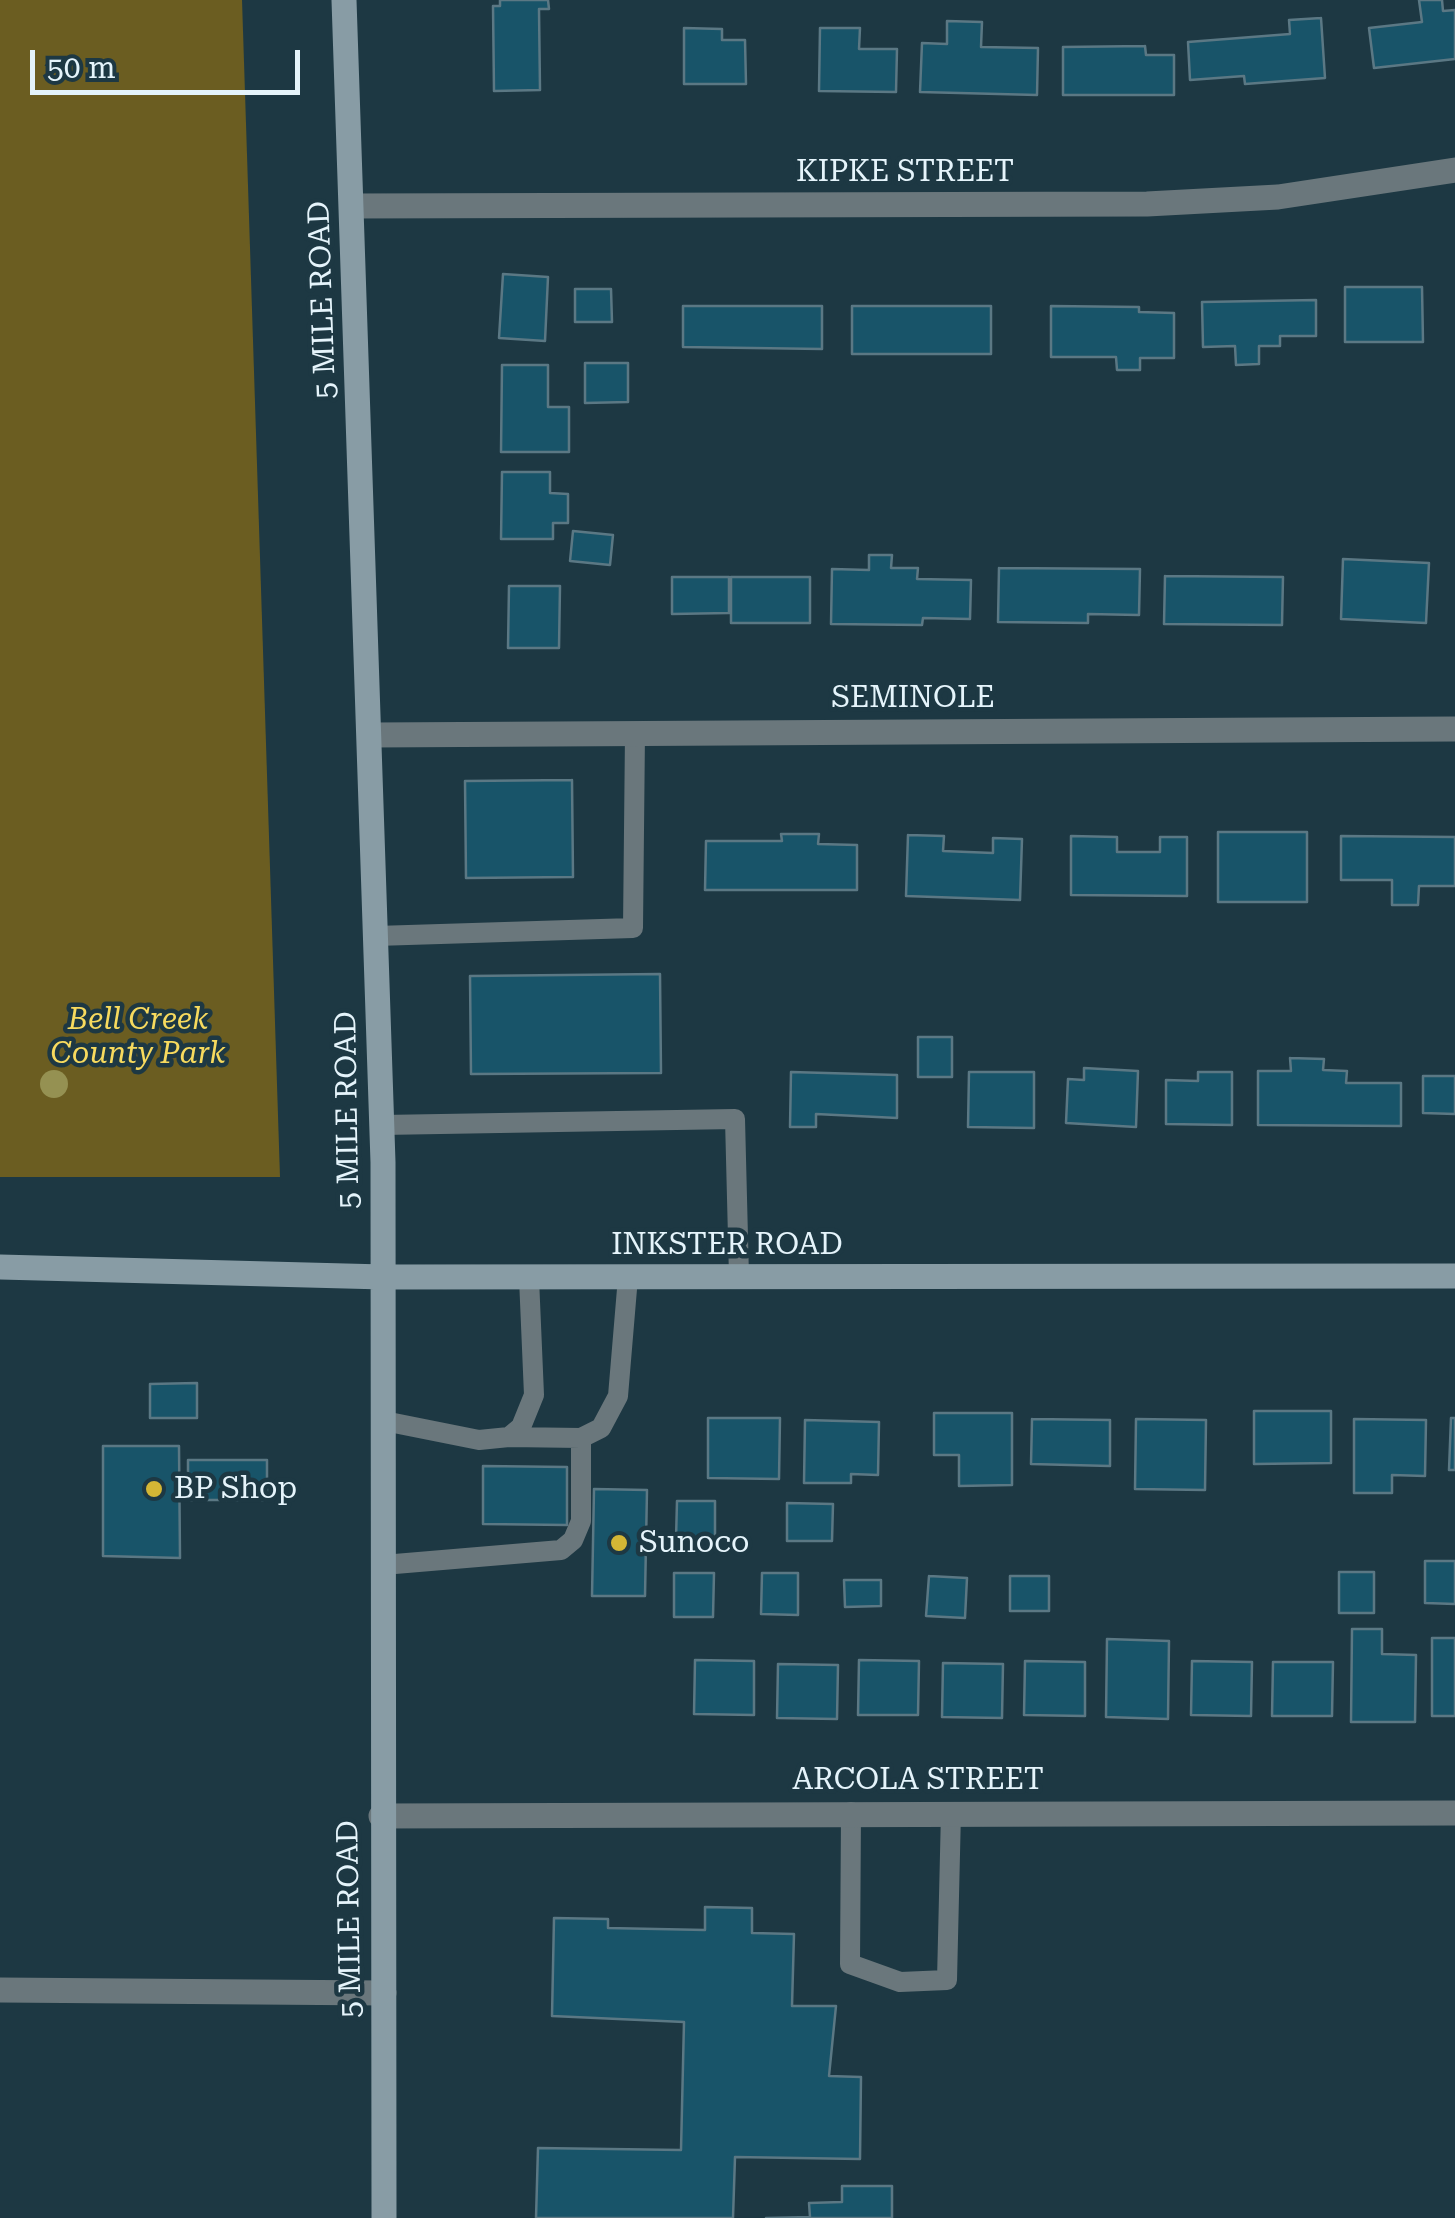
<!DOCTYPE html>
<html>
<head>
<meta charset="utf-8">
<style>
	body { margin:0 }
	#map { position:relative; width:1455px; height:2218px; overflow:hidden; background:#1d3843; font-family:"Roboto Serif",serif }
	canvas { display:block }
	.scale { position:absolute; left:30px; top:50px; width:270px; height:45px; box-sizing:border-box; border:5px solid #e5f4fb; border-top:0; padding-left:12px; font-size:30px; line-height:35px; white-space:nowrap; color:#e5f4fb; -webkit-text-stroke:8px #1d3843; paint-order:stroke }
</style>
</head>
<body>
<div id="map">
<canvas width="1455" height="2218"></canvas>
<div class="scale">50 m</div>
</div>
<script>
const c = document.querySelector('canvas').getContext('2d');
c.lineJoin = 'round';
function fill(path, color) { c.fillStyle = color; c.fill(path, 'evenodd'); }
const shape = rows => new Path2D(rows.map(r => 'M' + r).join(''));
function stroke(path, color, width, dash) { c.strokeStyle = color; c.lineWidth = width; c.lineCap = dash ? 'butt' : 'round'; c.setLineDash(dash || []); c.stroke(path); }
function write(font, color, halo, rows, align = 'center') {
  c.font = font + ' "Roboto Serif",serif'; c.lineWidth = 9; c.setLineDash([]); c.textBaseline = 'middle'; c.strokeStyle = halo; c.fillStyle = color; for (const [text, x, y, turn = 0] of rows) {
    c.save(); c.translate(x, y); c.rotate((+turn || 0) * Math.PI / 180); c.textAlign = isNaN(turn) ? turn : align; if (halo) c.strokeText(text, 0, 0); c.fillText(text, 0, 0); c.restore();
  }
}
fill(shape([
	[0,0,242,0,280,1177,0,1177]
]), '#6b5d21');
const building = shape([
	[500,0,548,0,549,9,539,9,540,90,494,91,493,6,500,6,500,0],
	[1419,0,1442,0,1443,11,1455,10,1455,59,1374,68,1369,28,1422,22,1419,0],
	[1321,18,1325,78,1245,84,1244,76,1190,80,1188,42,1290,34,1289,20,1321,18],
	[947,21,982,22,981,47,1038,48,1037,95,920,92,922,43,947,44,947,21],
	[684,28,722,29,722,40,745,40,746,84,684,84,684,28],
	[820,28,860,28,859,49,897,49,896,92,819,91,820,28],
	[1145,46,1146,55,1174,55,1174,95,1063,95,1063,47,1145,46],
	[503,274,548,277,545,341,499,338,503,274],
	[1345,287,1422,287,1423,342,1345,342,1345,287],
	[575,289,611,289,612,322,575,322,575,289],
	[1316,300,1316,336,1280,336,1280,346,1259,346,1259,364,1236,365,1235,346,1203,347,1202,302,1316,300],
	[683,306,822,306,822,349,683,347,683,306],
	[852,306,991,306,991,354,852,354,852,306],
	[1051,306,1139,307,1139,312,1174,313,1174,358,1140,358,1140,370,1117,370,1116,357,1051,357,1051,306],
	[585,363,628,363,628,402,585,403,585,363],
	[502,365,548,365,548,407,569,407,569,452,501,452,502,365],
	[502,472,550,472,550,493,568,494,568,523,553,523,553,539,501,539,502,472],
	[573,531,613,535,610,565,570,561,573,531],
	[869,555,892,555,891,568,918,568,917,579,971,580,970,619,923,618,922,625,831,624,832,569,869,570,869,555],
	[1343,559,1429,563,1426,623,1341,619,1343,559],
	[999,568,1140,569,1139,615,1088,614,1088,623,998,622,999,568],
	[1165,576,1283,577,1282,625,1164,624,1165,576],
	[672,577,729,577,729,613,672,614,672,577],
	[731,577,810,577,810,623,731,623,731,577],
	[509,586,560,586,559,648,508,648,509,586],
	[572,780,573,877,466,878,465,781,572,780],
	[1218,832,1307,832,1307,902,1218,902,1218,832],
	[781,834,819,834,818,844,857,845,857,890,705,890,706,841,782,841,781,834],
	[908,835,944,836,943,851,993,853,993,838,1022,839,1020,900,906,896,908,835],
	[1071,836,1117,837,1117,852,1160,852,1160,837,1187,837,1187,896,1071,895,1071,836],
	[1341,836,1455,837,1455,886,1419,886,1418,905,1392,905,1392,880,1341,880,1341,836],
	[660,974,661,1073,471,1074,470,976,660,974],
	[918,1037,952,1037,952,1077,918,1077,918,1037],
	[1290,1058,1324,1059,1323,1070,1347,1071,1346,1083,1401,1083,1401,1126,1258,1125,1258,1071,1291,1071,1290,1058],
	[1084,1068,1138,1071,1136,1127,1066,1123,1068,1079,1084,1080,1084,1068],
	[791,1072,897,1075,897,1118,816,1114,816,1127,790,1127,791,1072],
	[969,1072,1034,1072,1034,1128,968,1127,969,1072],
	[1198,1072,1232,1072,1232,1125,1166,1124,1166,1080,1198,1081,1198,1072],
	[1423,1076,1455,1076,1455,1114,1423,1113,1423,1076],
	[197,1383,197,1418,150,1418,150,1384,197,1383],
	[1254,1411,1331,1411,1331,1463,1254,1464,1254,1411],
	[934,1413,1012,1413,1012,1485,959,1486,959,1455,934,1455,934,1413],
	[708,1418,780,1418,779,1479,708,1478,708,1418],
	[1451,1418,1455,1418,1455,1470,1449,1470,1451,1418],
	[1032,1419,1110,1420,1110,1466,1031,1464,1032,1419],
	[1136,1419,1206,1420,1205,1490,1135,1489,1136,1419],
	[1354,1419,1426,1420,1425,1476,1392,1475,1392,1493,1354,1493,1354,1419],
	[805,1420,879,1422,878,1475,851,1474,851,1483,804,1483,805,1420],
	[103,1446,179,1446,180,1558,103,1556,103,1446],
	[188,1460,267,1460,267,1500,188,1500,188,1460],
	[483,1466,567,1467,567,1525,483,1524,483,1466],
	[594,1489,647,1490,645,1596,592,1596,594,1489],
	[677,1501,715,1501,715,1539,676,1539,677,1501],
	[787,1503,833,1504,832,1541,787,1541,787,1503],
	[1425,1561,1455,1561,1455,1604,1425,1603,1425,1561],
	[1339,1572,1374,1572,1374,1613,1339,1613,1339,1572],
	[674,1573,714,1573,713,1617,674,1617,674,1573],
	[762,1573,798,1573,798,1615,761,1614,762,1573],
	[929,1576,967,1578,965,1618,926,1616,929,1576],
	[1010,1576,1049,1576,1049,1611,1010,1611,1010,1576],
	[844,1580,881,1580,881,1606,845,1607,844,1580],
	[1352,1629,1382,1629,1382,1654,1416,1655,1415,1722,1351,1722,1352,1629],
	[1432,1638,1455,1638,1455,1716,1432,1716,1432,1638],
	[1107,1639,1169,1641,1168,1719,1106,1717,1107,1639],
	[695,1660,754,1661,754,1715,694,1714,695,1660],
	[859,1660,919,1661,918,1715,858,1715,859,1660],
	[1025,1661,1085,1662,1085,1716,1024,1715,1025,1661],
	[1192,1661,1252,1662,1251,1716,1191,1715,1192,1661],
	[1273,1662,1333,1662,1332,1716,1272,1716,1273,1662],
	[943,1663,1003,1664,1002,1718,942,1717,943,1663],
	[778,1664,838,1665,837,1719,777,1718,778,1664],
	[705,1907,752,1908,752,1933,794,1934,792,2006,836,2006,829,2076,861,2077,860,2159,735,2157,733,2218,536,2218,538,2148,681,2150,684,2022,552,2016,554,1918,608,1919,608,1928,705,1930,705,1907],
	[842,2186,892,2186,892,2218,766,2218,810,2217,809,2203,842,2202,842,2186]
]);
fill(building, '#185469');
stroke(building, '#5b7884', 2.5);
stroke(shape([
	[376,936,633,928,635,733],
	[382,1125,735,1119,739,1277],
	[384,1421,479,1440,509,1437,521,1427,534,1395,529,1278],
	[509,1437,581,1438,601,1428,618,1396,628,1277],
	[383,1565,561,1550,573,1540,581,1521,581,1438],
	[851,1812,850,1964,900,1982,947,1980,951,1812]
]), '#6a777c', 20);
stroke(shape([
	[352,206,1147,204,1278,197,1455,170],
	[372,735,1455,729],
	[381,1816,1455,1813],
	[0,1990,384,1993]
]), '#6a777c', 25);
stroke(shape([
	[344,0,383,1162,384,2218],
	[0,1267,384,1277,1455,1276]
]), '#889ca5', 25);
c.fillStyle = '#959152';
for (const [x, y] of [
	[54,1084]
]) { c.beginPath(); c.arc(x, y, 14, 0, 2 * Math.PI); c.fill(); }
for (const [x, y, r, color] of [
	[154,1489,10,"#d3b635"],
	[619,1543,10,"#d3b635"]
]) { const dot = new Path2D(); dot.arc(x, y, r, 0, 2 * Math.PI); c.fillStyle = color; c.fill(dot); stroke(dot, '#1d3843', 4); }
write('30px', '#e5f4fb', '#1d3843', [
	["KIPKE STREET",905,172],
	["5 MILE ROAD",323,300,-92],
	["SEMINOLE",913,698],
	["5 MILE ROAD",348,1110,-91],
	["INKSTER ROAD",727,1245],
	["ARCOLA STREET",918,1780],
	["5 MILE ROAD",350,1919,-91]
]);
write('italic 30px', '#f7da5e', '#1d3843', [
	["Bell Creek",138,1020],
	["County Park",138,1054]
]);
write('30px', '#e5f4fb', '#1d3843', [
	["BP Shop",174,1489],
	["Sunoco",639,1543]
], 'left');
</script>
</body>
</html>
